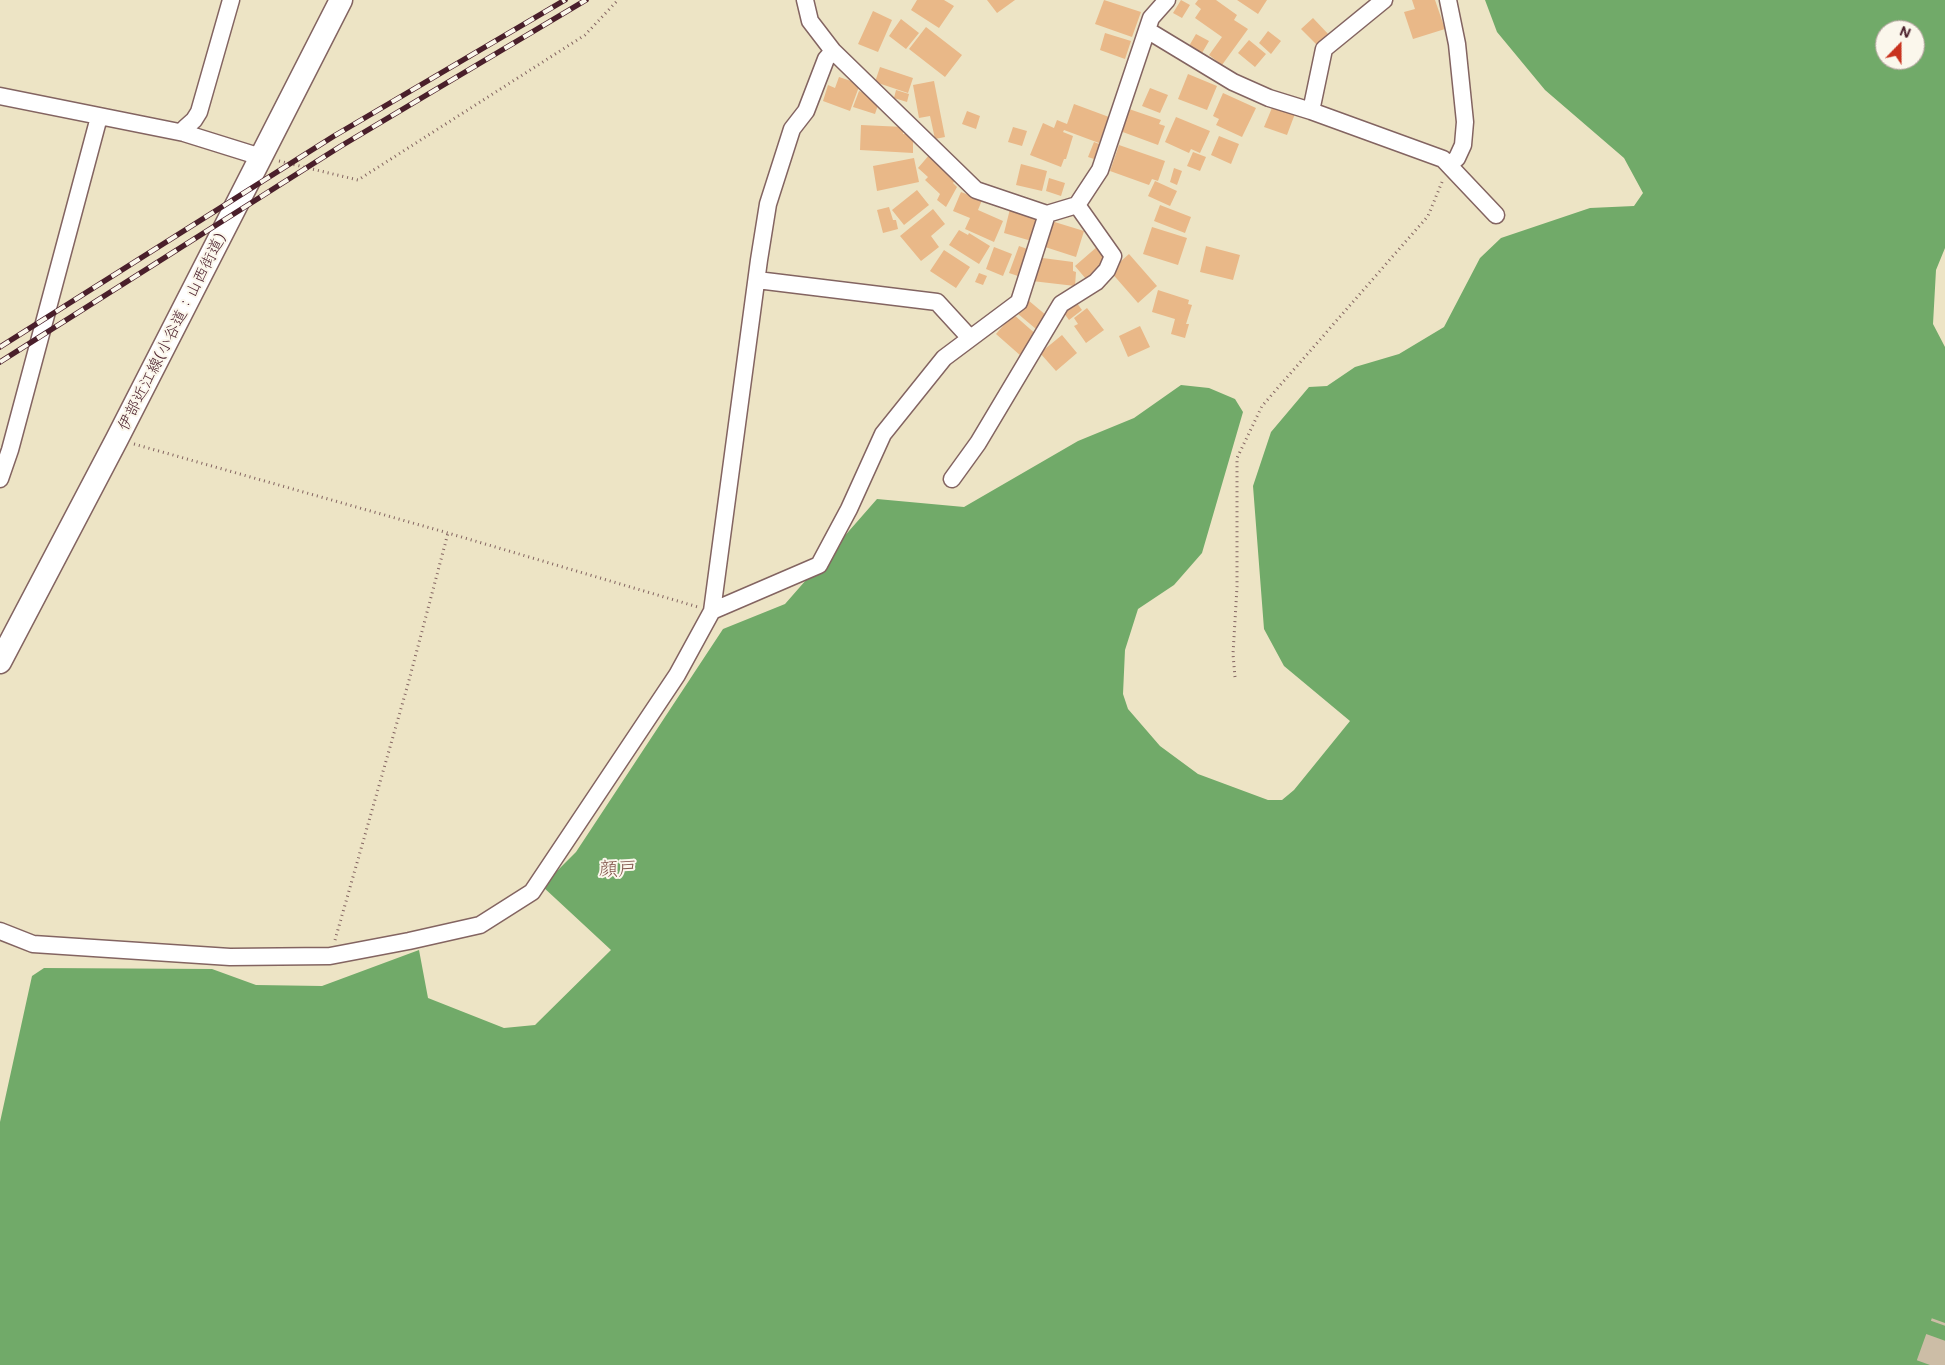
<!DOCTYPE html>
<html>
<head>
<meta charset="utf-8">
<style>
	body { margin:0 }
	#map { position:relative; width:1945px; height:1365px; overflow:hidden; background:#ede4c5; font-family:Mali,sans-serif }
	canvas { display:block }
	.north { position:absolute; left:1875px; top:20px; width:50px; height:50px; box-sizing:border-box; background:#fbf7ec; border:1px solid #b4a19f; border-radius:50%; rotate:22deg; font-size:14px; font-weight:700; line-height:20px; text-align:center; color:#4a1f2b }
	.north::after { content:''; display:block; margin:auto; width:18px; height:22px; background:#c8321e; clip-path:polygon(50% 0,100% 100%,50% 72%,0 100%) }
</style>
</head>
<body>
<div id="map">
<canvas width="1945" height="1365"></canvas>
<div class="north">N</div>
</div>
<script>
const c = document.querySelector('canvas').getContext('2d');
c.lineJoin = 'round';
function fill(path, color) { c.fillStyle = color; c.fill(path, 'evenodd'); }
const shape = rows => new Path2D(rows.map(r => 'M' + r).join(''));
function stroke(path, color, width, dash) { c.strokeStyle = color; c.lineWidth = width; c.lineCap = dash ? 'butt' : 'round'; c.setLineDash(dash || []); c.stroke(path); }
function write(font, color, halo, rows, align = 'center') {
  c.font = font + ' Mali,"Klee One",sans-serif'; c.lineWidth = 4; c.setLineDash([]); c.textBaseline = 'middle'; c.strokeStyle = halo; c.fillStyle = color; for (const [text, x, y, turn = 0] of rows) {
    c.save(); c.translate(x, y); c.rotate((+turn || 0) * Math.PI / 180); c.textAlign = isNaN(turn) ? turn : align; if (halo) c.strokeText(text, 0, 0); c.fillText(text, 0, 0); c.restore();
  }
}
fill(shape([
	[1485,0,1945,0,1945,248,1936,270,1933,324,1945,347,1945,1365,0,1365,0,1122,32,976,44,968,212,969,256,985,322,986,419,950,428,998,504,1028,535,1025,611,950,542,886,576,852,723,629,785,604,877,499,964,507,1078,441,1134,418,1181,385,1209,388,1235,399,1243,412,1202,553,1174,585,1138,609,1125,650,1123,694,1128,709,1160,746,1198,774,1268,800,1282,800,1294,790,1350,721,1284,666,1264,629,1253,486,1271,432,1309,387,1327,386,1355,367,1399,354,1444,327,1480,258,1501,238,1590,208,1634,206,1643,193,1624,158,1545,90,1497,32],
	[1885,30,1915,30,1915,60,1885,60]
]), '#71aa69');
fill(shape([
	[917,0,944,0,954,6,939,28,911,10],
	[987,0,1015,0,997,13],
	[1104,0,1141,12,1132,37,1095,24],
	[1181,0,1190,5,1182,18,1173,13],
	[1198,0,1216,0,1237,15,1234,20,1248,29,1222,65,1209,55,1222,37,1195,18,1201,9,1195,4],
	[1237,0,1267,0,1258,14],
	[1412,0,1435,0,1445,29,1413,39,1404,12,1415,9],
	[873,11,892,20,878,52,858,44],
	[1313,18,1330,36,1319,47,1301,29],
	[901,19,919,33,906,49,889,36],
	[926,27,962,55,945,77,909,49],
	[1268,31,1281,41,1271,54,1259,43],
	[1105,33,1131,41,1125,59,1100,50],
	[1196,34,1209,41,1202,53,1189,46],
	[1249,40,1266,54,1255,67,1238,53],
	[880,67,913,78,908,93,875,82],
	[1188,74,1217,86,1207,110,1178,99],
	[839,77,860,84,850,111,823,101,828,85,835,88],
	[934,81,945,137,935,139,930,116,919,118,913,85],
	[1150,88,1168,95,1160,113,1142,106],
	[896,90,909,94,907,102,894,98],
	[859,91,880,99,875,114,853,107],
	[1223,93,1256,108,1242,137,1216,125,1219,119,1213,116],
	[1274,103,1296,111,1287,135,1264,127],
	[1074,104,1109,117,1099,143,1064,130,1063,132,1073,136,1066,159,1064,159,1061,167,1030,155,1043,123,1054,128,1057,120,1067,124],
	[1129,109,1161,120,1159,124,1165,126,1158,145,1120,131],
	[967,111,980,116,976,129,962,124],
	[1176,117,1210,131,1200,153,1191,149,1189,153,1165,142],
	[861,125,904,127,903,134,913,134,913,153,860,150],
	[1013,127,1027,131,1022,146,1008,142],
	[1219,136,1239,144,1231,164,1211,155],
	[1094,142,1102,145,1097,160,1088,157],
	[1119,145,1165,161,1158,181,1152,179,1149,185,1110,171],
	[1193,152,1206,157,1200,171,1187,166],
	[930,154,956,179,953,183,957,187,946,207,937,200,940,194,925,180,928,177,918,168],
	[914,158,919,182,877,191,873,166],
	[1021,164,1047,171,1042,191,1016,185],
	[1174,168,1182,171,1177,185,1170,182],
	[1049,178,1065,183,1061,196,1046,191],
	[1155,181,1177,191,1170,206,1148,196],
	[917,190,929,205,904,225,892,210],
	[961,192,982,200,978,210,1003,221,994,242,965,229,970,218,953,211],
	[1160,205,1191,217,1185,233,1154,221],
	[889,207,893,220,896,220,898,229,883,233,877,210],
	[933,209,945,224,931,236,939,247,921,261,900,236],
	[1010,209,1041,218,1035,242,1004,233],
	[1048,220,1084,231,1076,257,1039,245],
	[1152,227,1187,238,1178,265,1143,254],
	[959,230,968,235,969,233,990,246,979,264,949,245],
	[1019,246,1033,251,1024,278,1009,273],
	[1098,246,1110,259,1086,279,1075,266],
	[1206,246,1240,255,1233,280,1200,272],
	[994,247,1012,254,1003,276,986,269],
	[944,250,970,267,956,288,930,271],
	[1129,254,1157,286,1138,303,1110,271],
	[1035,257,1073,262,1073,271,1076,272,1075,286,1032,281],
	[979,273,987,276,983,285,975,282],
	[1158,290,1189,300,1188,304,1192,305,1186,324,1189,324,1185,338,1171,334,1175,319,1152,312],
	[1074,299,1082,310,1069,320,1061,309],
	[1028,300,1047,316,1036,329,1017,313],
	[1087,308,1104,330,1086,343,1074,326,1078,324,1074,318],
	[1013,314,1038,336,1021,356,996,334],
	[1140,326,1150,347,1128,357,1119,336],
	[1062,335,1077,353,1056,371,1040,353]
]), '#e9b888');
stroke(shape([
	[1930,1365,1945,1323]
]), '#ccbda6', 28, [28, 14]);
const street = shape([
	[805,0,810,21,833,51,976,190,1047,214,1077,205,1100,170,1151,18,1167,0],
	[1448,0,1457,44,1465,122,1463,145,1457,158,1449,165],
	[1147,30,1233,82,1269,98,1311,111,1443,159,1496,215],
	[0,96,184,133,261,157],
	[1311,111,1324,49,1384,0],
	[184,133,185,128,194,120,199,112,231,0],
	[757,280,937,302,970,338],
	[0,479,10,450,99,117],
	[952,479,978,443,1061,304,1096,282,1107,270,1113,256,1077,205],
	[712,611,819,565,849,509,883,434,944,358,1019,302,1047,214],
	[0,931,33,944,230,957,330,956,409,941,480,925,532,892,677,675,712,611,759,260,768,204,792,129,806,111,826,59,833,51]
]);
const secondary = shape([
	[0,662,117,439,341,0]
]);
stroke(street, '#836461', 19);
stroke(secondary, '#836461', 25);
stroke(shape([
	[279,161,358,180,585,35,618,0],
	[134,444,448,533,698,607],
	[1235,677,1233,654,1237,587,1237,458,1262,406,1428,216,1442,182],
	[335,940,408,684,448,533]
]), '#836461', 3, [1, 4]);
stroke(street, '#fff', 16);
stroke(secondary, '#fff', 22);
const rail = shape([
	[0,347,334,136,565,0],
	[0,362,341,146,586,0]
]);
stroke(rail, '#4a1f2b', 5.5);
stroke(rail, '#fbf7ec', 4, [11]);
write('16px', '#4a1f2b', '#fbf7ec', [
	["伊部近江線(小谷道：山西街道)",172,332,-63]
]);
write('19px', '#82554c', '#fbf7ec', [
	["顔戸",618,869]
]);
</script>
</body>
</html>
